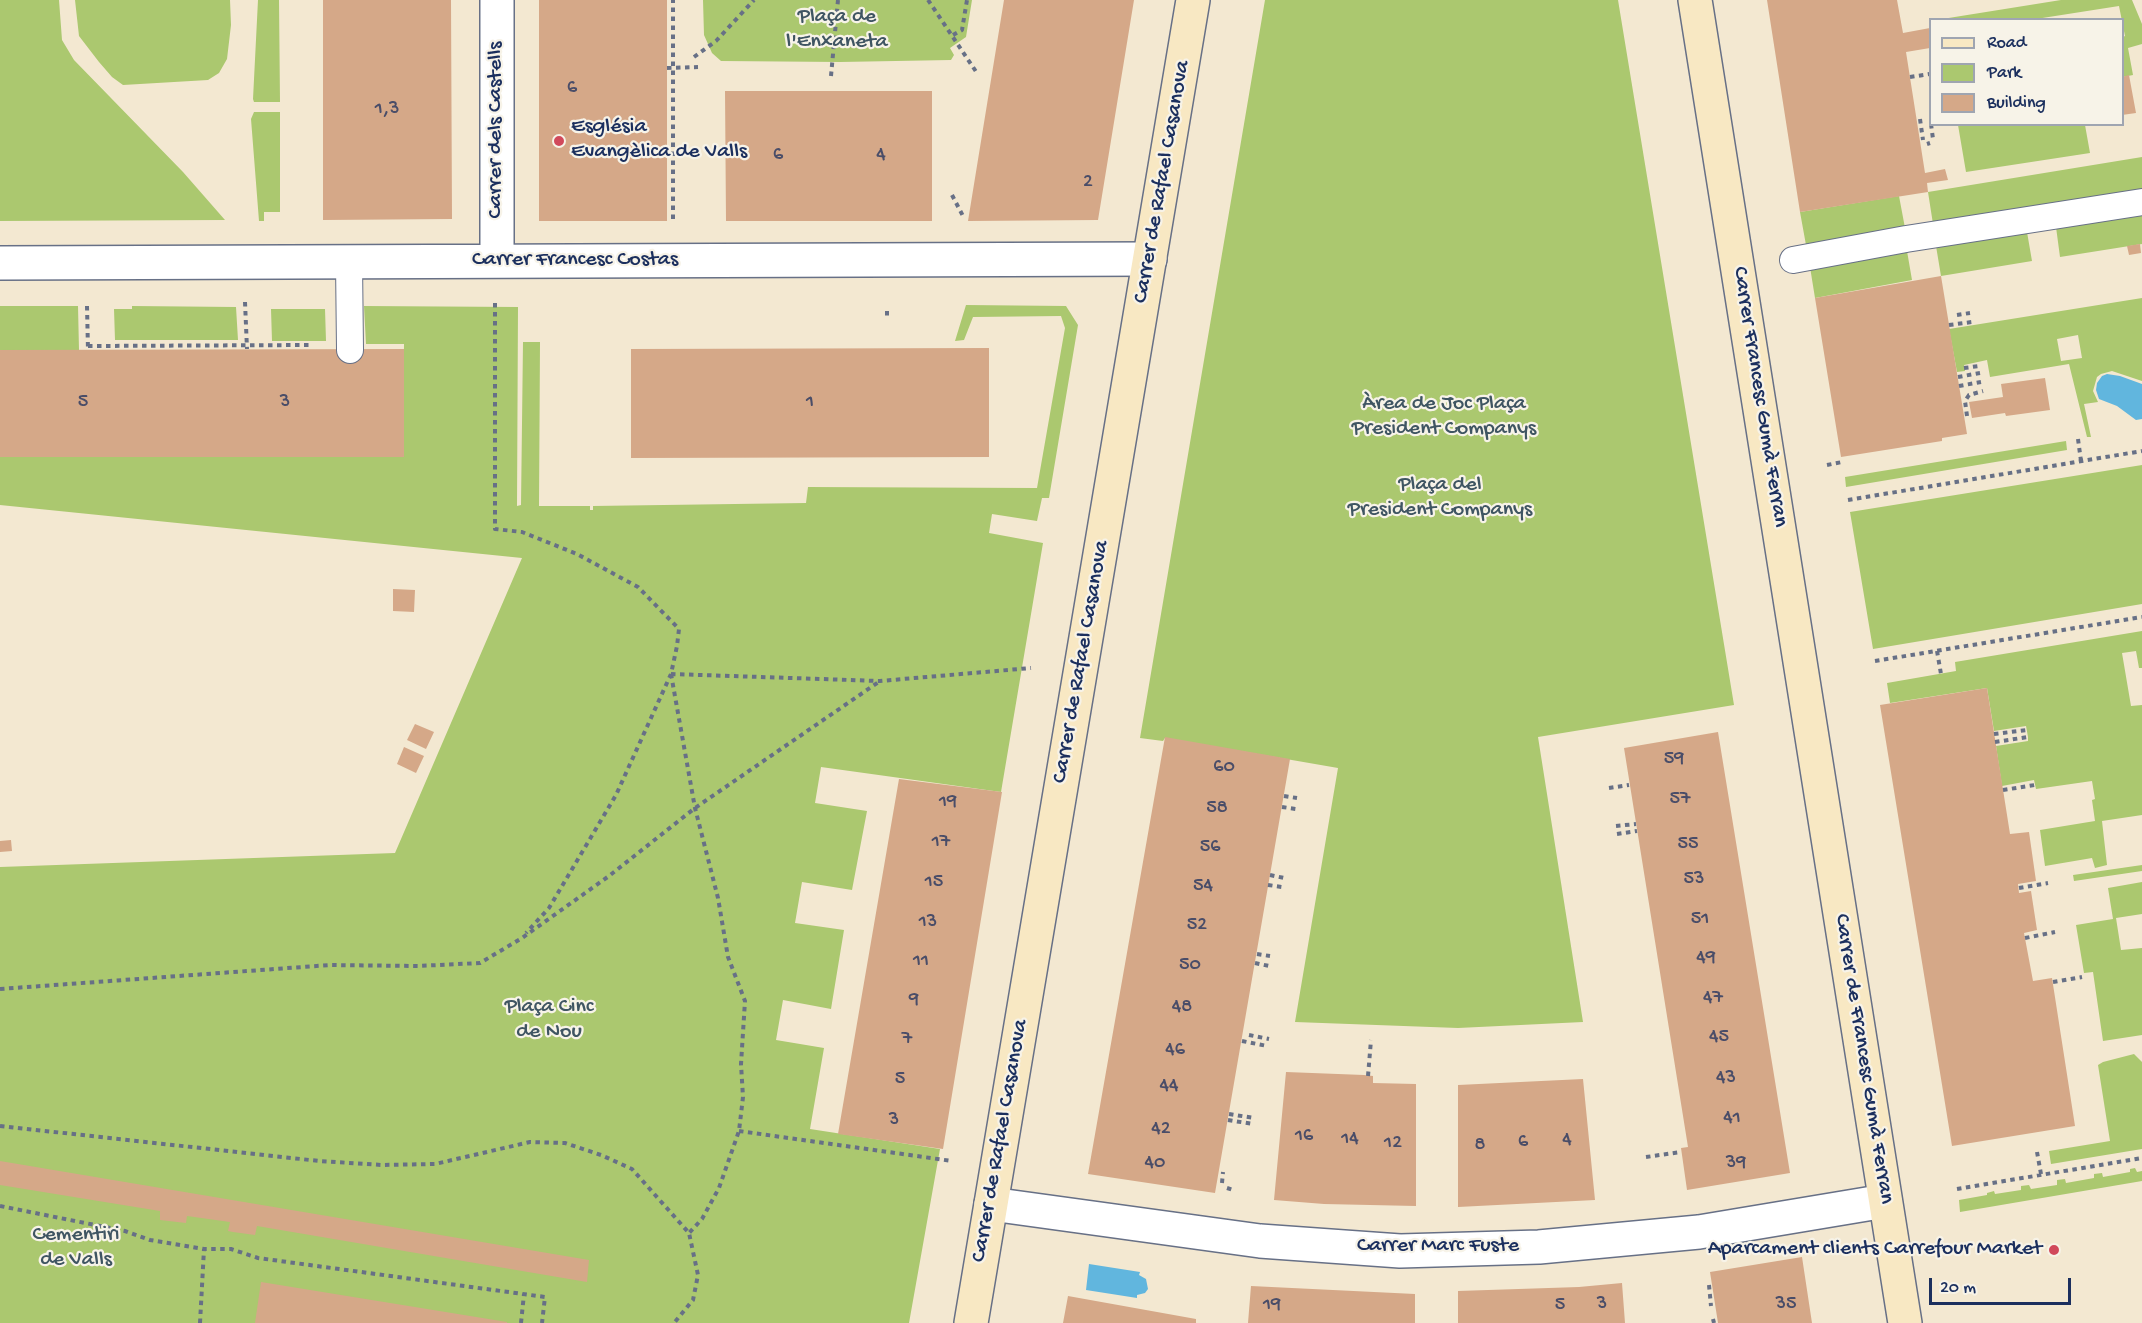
<!DOCTYPE html>
<html>
<head>
<meta charset="utf-8">
<style>
	body { margin:0 }
	#map { position:relative; width:2142px; height:1323px; overflow:hidden; background:#f3e8d1; font-family:"Gochi Hand",sans-serif }
	canvas { display:block }
	.legend { position:absolute; left:1929px; top:18px; width:195px; height:108px; box-sizing:border-box; background:#f7f3e8; border:2px solid #9fa5b1; margin:0; padding:8px 10px; list-style:none; font-size:18px; color:#1b2f5e }
	.legend li { display:flex; align-items:center; gap:12px; height:30px }
	.legend b { width:30px; border:2px solid #9fa5b1 }
	.scale { position:absolute; left:1929px; top:1278px; width:142px; height:27px; box-sizing:border-box; border:3px solid #1b2f5e; border-top:0; padding-left:8px; font-size:18px; line-height:21px; white-space:nowrap; color:#1b2f5e; -webkit-text-stroke:4px #f7f3e8; paint-order:stroke }
</style>
</head>
<body>
<div id="map">
<canvas width="2142" height="1323"></canvas>
<ul class="legend">
<li><b style="height:8px;background:#f8e8c3"></b>Road</li>
<li><b style="height:16px;background:#abc86f"></b>Park</li>
<li><b style="height:16px;background:#d5a888"></b>Building</li>
</ul>
<div class="scale">20 m</div>
</div>
<script>
const c = document.querySelector('canvas').getContext('2d');
c.lineJoin = 'round';
function fill(path, color) { c.fillStyle = color; c.fill(path, 'evenodd'); }
const shape = rows => new Path2D(rows.map(r => 'M' + r).join(''));
function stroke(path, color, width, dash) { c.strokeStyle = color; c.lineWidth = width; c.lineCap = dash ? 'butt' : 'round'; c.setLineDash(dash || []); c.stroke(path); }
function write(font, color, halo, rows, align = 'center') {
  c.font = font + ' "Gochi Hand",sans-serif'; c.lineWidth = 4.5; c.setLineDash([]); c.textBaseline = 'middle'; c.strokeStyle = halo; c.fillStyle = color; for (const [text, x, y, turn = 0] of rows) {
    c.save(); c.translate(x, y); c.rotate((+turn || 0) * Math.PI / 180); c.textAlign = isNaN(turn) ? turn : align; if (halo) c.strokeText(text, 0, 0); c.fillText(text, 0, 0); c.restore();
  }
}
fill(shape([
	[0,0,59,0,62,40,74,60,183,172,225,220,0,221],
	[75,0,230,0,231,25,227,59,219,73,208,80,123,85,112,77,99,62,79,36],
	[258,0,279,0,280,102,254,102,253,99],
	[703,0,972,0,966,37,950,48,954,55,951,60,840,62,721,61,712,53,704,35],
	[1265,0,1618,0,1734,705,1538,737,1583,1022,1458,1028,1295,1022,1338,768,1165,738,1163,741,1140,738],
	[2061,0,2132,0,2142,24,2142,44,2128,48,2133,75,2123,77,2123,37,2125,36,2119,6,2036,19,1936,20],
	[254,112,280,112,280,212,264,212,264,221,259,221,251,119],
	[1958,125,2085,125,2090,153,1966,172],
	[2142,157,2142,190,1933,224,1928,192],
	[1899,196,1905,228,1806,245,1800,212],
	[2142,213,2142,244,2060,257,2056,227],
	[2027,232,2032,261,1941,276,1936,246],
	[1907,251,1912,280,1815,298,1810,267],
	[2142,298,2142,381,2112,371,2101,374,2097,377,2093,391,2098,402,2084,404,2091,437,2087,437,2069,364,1990,377,1987,360,1964,365,1965,371,1957,372,1949,329],
	[2078,335,2082,358,2061,361,2057,339],
	[966,305,1066,306,1078,325,1049,498,1042,498,1037,521,992,514,989,533,1043,543,1001,792,821,767,815,803,867,811,852,890,802,882,795,923,844,930,831,1009,783,1000,776,1040,824,1048,810,1129,940,1149,909,1323,0,1323,0,867,395,853,522,558,0,505,0,457,403,457,404,344,366,344,364,306,518,307,517,506,521,505,523,342,540,342,539,506,590,506,590,510,593,510,593,506,806,503,808,487,1037,488,1065,328,1061,316,973,317,964,340,955,341],
	[0,306,78,306,79,350,0,350],
	[132,306,236,307,238,340,115,340,114,309,132,309],
	[271,309,325,309,326,341,272,341],
	[2066,441,2067,450,1846,487,1845,477],
	[2142,465,2142,604,1873,649,1850,512],
	[2142,631,2142,668,2139,668,2136,651,2122,653,2131,706,2142,705,2142,815,2102,821,2107,865,2095,868,2092,858,2045,866,2040,830,2095,821,2092,800,2095,799,2092,781,2036,789,2034,780,2002,786,1996,746,2028,741,2028,737,2026,726,1994,731,1987,688,1890,703,1887,683,1956,671,1955,662],
	[2142,865,2142,871,2074,881,2073,875],
	[2142,882,2142,914,2116,918,2121,950,2142,948,2142,1035,2103,1041,2093,972,2084,973,2076,925,2113,919,2108,888],
	[2134,1054,2142,1062,2142,1149,2051,1164,2049,1151,2110,1141,2098,1065,2103,1062],
	[2135,1168,2137,1172,2142,1171,2142,1181,1960,1212,1959,1200,1987,1195,1987,1193,1994,1191,1995,1194,2021,1190,2021,1186,2029,1185,2031,1189,2057,1185,2057,1180,2065,1179,2066,1183,2094,1178,2094,1174,2102,1173,2103,1177,2130,1172,2130,1169]
]), '#abc86f');
fill(shape([
	[2107,374,2120,376,2142,384,2142,419,2136,420,2117,406,2099,399,2096,390,2097,383,2102,376],
	[1089,1264,1140,1272,1139,1275,1146,1279,1148,1289,1145,1293,1137,1295,1137,1298,1086,1290]
]), '#61b6de');
fill(shape([
	[323,0,451,0,452,219,323,220],
	[539,0,667,0,667,221,539,221],
	[1004,0,1134,0,1098,220,968,221],
	[1767,0,1897,0,1903,33,1930,28,1930,48,1906,52,1925,173,1945,169,1948,180,1927,183,1928,192,1800,212],
	[2129,75,2136,113,2122,115,2122,77],
	[725,91,932,91,932,221,726,221],
	[2140,244,2141,253,2129,255,2127,246],
	[1941,276,1967,434,1942,438,1942,441,1841,457,1815,298],
	[989,348,989,457,631,458,631,349],
	[404,349,404,457,0,457,0,350],
	[2045,378,2050,410,2006,416,2005,413,1972,418,1969,402,2003,397,2001,384],
	[393,589,415,590,414,612,393,611],
	[1987,688,2010,834,2029,832,2036,881,2018,884,2019,893,2031,891,2037,930,2024,933,2033,981,2052,978,2075,1126,1952,1146,1880,705],
	[415,724,434,732,426,749,407,740],
	[1718,732,1790,1173,1687,1190,1681,1148,1688,1147,1624,748],
	[1165,737,1290,759,1215,1193,1088,1174],
	[404,747,424,756,416,773,397,764],
	[899,779,1002,792,943,1149,838,1134],
	[11,840,12,851,0,852,0,841],
	[1286,1072,1364,1075,1373,1076,1373,1083,1416,1084,1416,1206,1324,1204,1274,1200],
	[1583,1079,1595,1200,1458,1207,1458,1085],
	[0,1161,589,1260,587,1282,257,1226,255,1235,233,1232,228,1231,230,1222,187,1216,186,1223,160,1220,160,1211,0,1185],
	[1802,1257,1812,1323,1718,1323,1710,1272],
	[261,1282,507,1322,507,1323,255,1323],
	[1622,1283,1625,1323,1458,1323,1458,1291,1579,1287],
	[1251,1286,1415,1294,1415,1323,1248,1323],
	[1068,1296,1196,1319,1196,1323,1063,1323]
]), '#d5a888');
const lane = shape([
	[1793,260,1906,239,2142,202],
	[349,262,350,350]
]);
const street = shape([
	[497,0,497,260],
	[0,263,1150,259],
	[991,1204,1260,1241,1400,1251,1539,1247,1699,1232,1885,1201]
]);
const secondary = shape([
	[1695,0,1905,1323],
	[971,1323,1193,0]
]);
stroke(lane, '#677086', 28);
stroke(street, '#677086', 36);
stroke(secondary, '#677086', 36);
stroke(shape([
	[928,0,977,73],
	[953,35,962,30,967,0],
	[694,57,716,41,754,0],
	[667,68,698,67],
	[831,76,838,0],
	[1910,77,1930,74],
	[1920,119,1923,140],
	[1931,124,1933,139],
	[1927,144,1930,143],
	[952,195,964,218],
	[673,219,673,0],
	[245,302,247,349],
	[495,303,495,529,522,532,577,554,638,587,679,629,677,646,671,674,616,795,549,908,526,933],
	[87,306,88,350],
	[887,311,887,318],
	[1957,315,1970,313],
	[1949,325,1972,322],
	[88,346,311,345],
	[1964,368,1979,366],
	[1958,377,1980,373],
	[1959,386,1981,382],
	[1967,416,1965,401,1969,395,1983,391],
	[2078,439,2081,461],
	[1827,465,1842,462],
	[1848,500,2142,451],
	[1937,651,1941,674],
	[1875,661,2142,617],
	[671,674,695,808,718,898,728,957,745,1001,741,1064,743,1097,739,1131,719,1188,702,1219,689,1233],
	[671,674,880,681,1031,668],
	[1994,734,2027,730],
	[1995,742,2028,737],
	[1609,788,1629,785],
	[2003,790,2035,785],
	[1284,796,1297,798],
	[1282,807,1296,809],
	[1616,826,1636,824],
	[1617,834,1637,831],
	[1270,875,1284,878],
	[1268,885,1282,887],
	[2019,888,2048,883],
	[2025,938,2055,932],
	[1257,954,1270,956],
	[1255,963,1269,966],
	[2053,982,2082,977],
	[0,989,330,965,418,966,480,963,522,938,609,876,695,808,880,681],
	[1249,1035,1269,1039],
	[1242,1041,1267,1046],
	[1368,1076,1371,1040],
	[1229,1114,1254,1118],
	[1228,1120,1253,1124],
	[0,1126,319,1161,382,1165,435,1164,530,1142,565,1143,601,1155,632,1169,689,1233,698,1275,693,1300,674,1323],
	[739,1131,952,1161],
	[2037,1152,2041,1174],
	[1646,1157,1681,1152],
	[1222,1183,1223,1172],
	[1227,1188,1233,1190],
	[1957,1189,2142,1158],
	[0,1206,125,1231,150,1240,204,1249,231,1249,258,1258,545,1297,542,1323],
	[1709,1285,1711,1306],
	[1713,1319,1714,1323],
	[200,1323,204,1249],
	[521,1323,524,1294]
]), '#677086', 4, [4.5, 4.5]);
stroke(lane, '#fff', 26);
stroke(street, '#fff', 33);
stroke(secondary, '#f8e8c3', 33);
for (const [x, y, r, color] of [
	[559,141,6,"#d1495b"],
	[2054,1250,6,"#d1495b"]
]) { const dot = new Path2D(); dot.arc(x, y, r, 0, 2 * Math.PI); c.fillStyle = color; c.fill(dot); stroke(dot, '#f7f3e8', 2); }
write('20px', '#4a4d68', null, [
	["6",572,89],
	["1,3",387,110],
	["6",778,156],
	["4",881,156],
	["2",1088,183],
	["5",83,403],
	["3",285,403],
	["1",810,403],
	["59",1674,760],
	["60",1224,768],
	["57",1680,800],
	["19",948,803],
	["58",1217,809],
	["17",941,843],
	["55",1688,845],
	["56",1210,848],
	["53",1694,880],
	["15",934,883],
	["54",1203,887],
	["51",1700,920],
	["13",928,923],
	["52",1197,926],
	["49",1706,959],
	["11",921,962],
	["50",1190,966],
	["47",1713,999],
	["9",914,1001],
	["48",1182,1008],
	["45",1719,1038],
	["7",907,1040],
	["46",1175,1051],
	["43",1726,1079],
	["5",900,1080],
	["44",1169,1087],
	["41",1732,1119],
	["3",894,1121],
	["42",1161,1130],
	["16",1304,1137],
	["14",1350,1140],
	["4",1567,1141],
	["6",1523,1143],
	["12",1393,1144],
	["8",1480,1146],
	["40",1155,1164],
	["39",1736,1164],
	["3",1602,1305],
	["35",1786,1305],
	["19",1272,1306],
	["5",1560,1306]
]);
write('22px', '#3f5562', '#f7f3e8', [
	["Plaça de",837,18],
	["l'Enxaneta",837,43],
	["Àrea de Joc Plaça",1444,405],
	["President Companys",1444,430],
	["Plaça del",1440,486],
	["President Companys",1440,511],
	["Plaça Cinc",549,1008],
	["de Nou",549,1033],
	["Cementiri",76,1236],
	["de Valls",76,1261]
]);
write('22px', '#1b2f5e', '#f7f3e8', [
	["Església",571,128],
	["Evangèlica de Valls",571,153],
	["Aparcament clients Carrefour Market",2042,1250,"right"]
], 'left');
write('22px', '#1b2f5e', '#f7f3e8', [
	["Carrer dels Castells",497,130,-90],
	["Carrer de Rafael Casanova",1163,182,-80],
	["Carrer Francesc Costas",575,261],
	["Carrer Francesc Gumà Ferran",1759,397,81],
	["Carrer de Rafael Casanova",1082,662,-80],
	["Carrer de Francesc Gumà Ferran",1863,1059,81],
	["Carrer de Rafael Casanova",1001,1141,-80],
	["Carrer Marc Fuste",1438,1247]
]);
</script>
</body>
</html>
